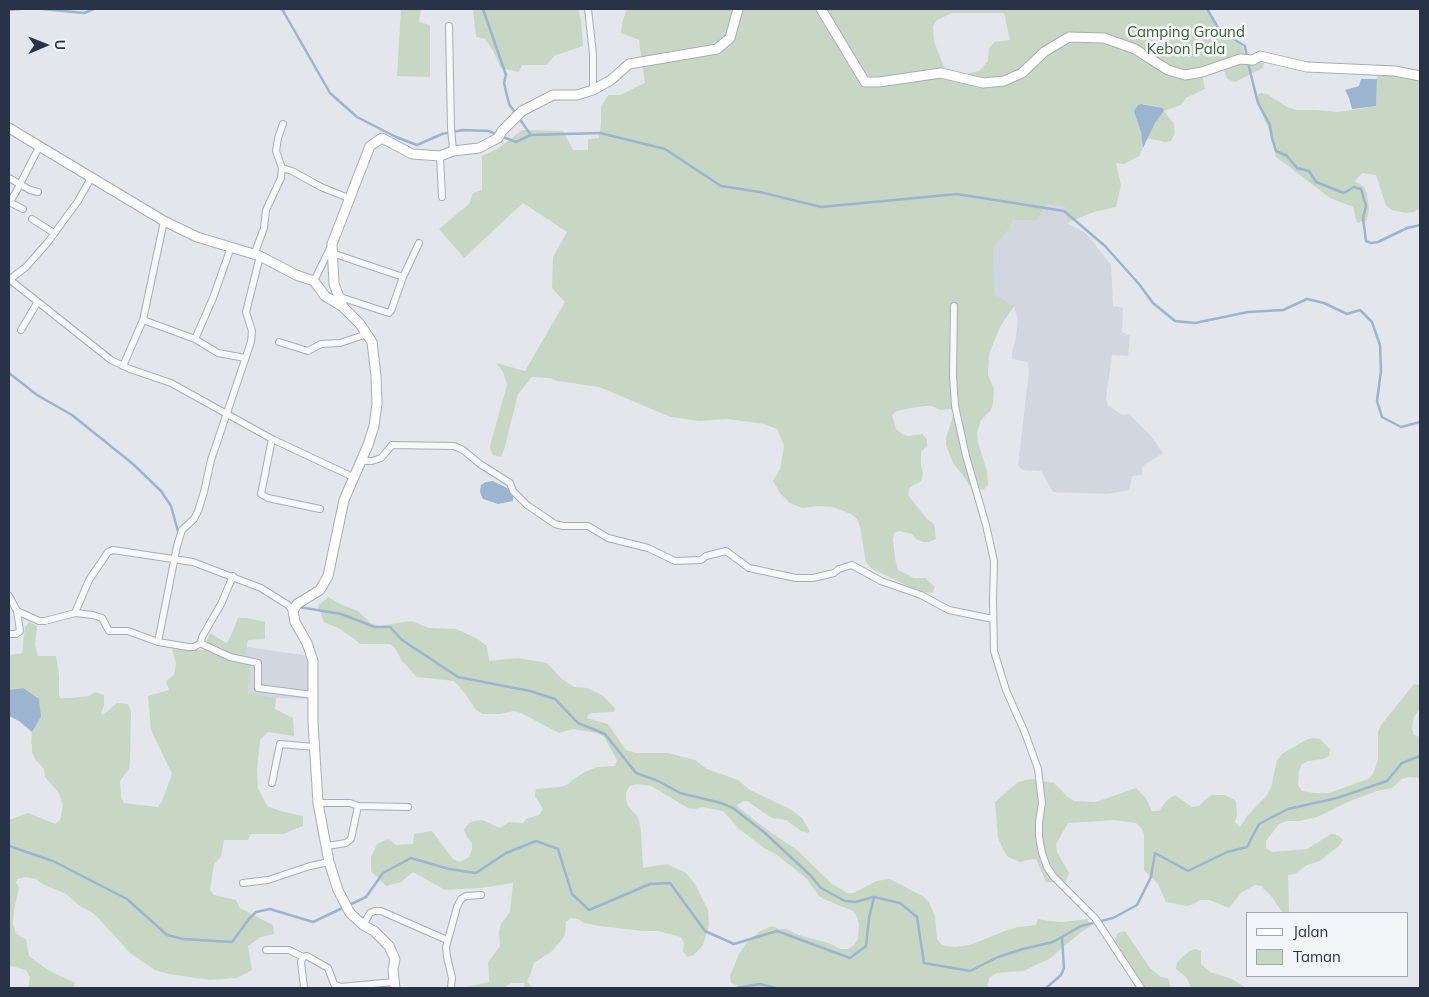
<!DOCTYPE html>
<html>
<head>
<meta charset="utf-8">
<style>
	body { margin:0 }
	#map { position:relative; width:1429px; height:997px; overflow:hidden; background:#e3e7ec; font-family:Mulish,sans-serif }
	canvas { display:block }
	.frame { position:absolute; inset:0; border:10px solid #293347; pointer-events:none }
	.legend { position:absolute; left:1246px; top:912px; width:162px; height:65px; box-sizing:border-box; background:#f3f6f9; border:1px solid #a2a8b2; margin:0; padding:6px 9px; list-style:none; font-size:15px; color:#293347 }
	.legend li { display:flex; align-items:center; gap:10px; height:25px }
	.legend b { width:25px; border:1px solid #a2a8b2 }
	.north { position:absolute; left:20px; top:20px; width:50px; height:50px; -webkit-text-stroke:4px #f3f6f9; paint-order:stroke; rotate:89deg; font-size:14px; font-weight:700; line-height:20px; text-align:center; color:#293347 }
	.north::after { content:''; display:block; margin:auto; width:18px; height:22px; background:#293347; clip-path:polygon(50% 0,100% 100%,50% 72%,0 100%) }
</style>
</head>
<body>
<div id="map">
<canvas width="1429" height="997"></canvas>
<div class="frame"></div>
<ul class="legend">
<li><b style="height:6px;background:#fff"></b>Jalan</li>
<li><b style="height:14px;background:#c8d7c3"></b>Taman</li>
</ul>
<div class="north">U</div>
</div>
<script>
const c = document.querySelector('canvas').getContext('2d');
c.lineJoin = 'round';
function fill(path, color) { c.fillStyle = color; c.fill(path, 'evenodd'); }
const shape = rows => new Path2D(rows.map(r => 'M' + r).join(''));
function stroke(path, color, width, dash) { c.strokeStyle = color; c.lineWidth = width; c.lineCap = dash ? 'butt' : 'round'; c.setLineDash(dash || []); c.stroke(path); }
function write(font, color, halo, rows, align = 'center') {
  c.font = font + ' Mulish,sans-serif'; c.lineWidth = 5; c.setLineDash([]); c.textBaseline = 'middle'; c.strokeStyle = halo; c.fillStyle = color; for (const [text, x, y, turn = 0] of rows) {
    c.save(); c.translate(x, y); c.rotate((+turn || 0) * Math.PI / 180); c.textAlign = isNaN(turn) ? turn : align; if (halo) c.strokeText(text, 0, 0); c.fillText(text, 0, 0); c.restore();
  }
}
fill(shape([
	[1046,204,1065,207,1067,223,1086,233,1111,265,1113,306,1123,308,1122,332,1130,336,1128,356,1112,355,1106,399,1108,405,1122,415,1129,414,1151,436,1163,453,1144,465,1142,469,1142,475,1132,476,1129,490,1107,494,1053,492,1041,471,1023,470,1018,466,1029,371,1028,362,1012,359,1012,353,1016,337,1018,320,1014,306,995,296,993,249,1010,228,1013,220,1037,221],
	[247,647,310,656,309,699,276,698,248,694,251,664,245,660]
]), '#d1d6df');
fill(shape([
	[401,9,421,9,419,22,430,25,430,77,397,76],
	[473,9,578,9,581,20,583,46,554,56,547,65,522,65,519,72,501,68,492,49,485,39,476,37],
	[627,9,670,10,671,9,1206,9,1219,32,1243,47,1246,57,1266,55,1263,68,1235,82,1227,79,1222,63,1201,70,1205,89,1186,98,1181,105,1164,111,1174,124,1175,133,1171,141,1165,142,1147,138,1155,123,1164,111,1163,108,1145,104,1138,105,1143,148,1139,156,1124,164,1116,163,1121,185,1116,207,1094,212,1067,223,1065,207,1046,204,1037,221,1013,220,1010,228,993,249,995,295,1014,306,1000,327,989,354,988,375,994,389,993,403,991,410,981,420,977,433,978,442,987,471,988,485,983,490,969,485,962,474,953,463,946,445,946,438,953,416,953,409,940,410,932,406,925,406,905,409,897,411,892,415,896,429,902,434,908,436,922,434,927,439,927,446,921,452,921,466,923,473,921,481,909,488,908,495,927,519,934,524,936,539,929,542,923,542,916,539,912,534,899,531,894,533,893,540,895,558,898,570,914,578,925,578,935,587,932,593,921,592,872,569,866,562,860,527,857,519,851,514,833,507,818,506,802,508,790,503,780,493,773,481,780,469,784,446,777,429,764,424,728,419,699,421,671,417,599,387,557,381,550,378,532,377,518,394,504,450,501,457,493,455,490,448,491,442,507,385,503,372,496,363,525,371,565,302,552,288,553,257,567,232,523,203,464,258,439,229,469,204,473,193,482,190,482,156,499,148,522,130,563,131,573,150,588,150,588,139,599,138,601,124,601,107,608,95,620,95,645,83,639,40,621,33,622,23],
	[952,13,1004,13,1010,40,994,42,989,48,988,61,979,71,965,74,945,70,934,41,933,26,937,20],
	[1382,67,1420,73,1420,208,1414,212,1406,213,1392,210,1386,206,1376,175,1362,173,1355,181,1364,187,1367,194,1369,209,1367,220,1357,223,1353,207,1330,198,1276,157,1269,130,1256,100,1259,93,1267,94,1287,107,1297,110,1315,110,1338,112,1376,106,1377,79],
	[328,597,342,605,358,611,372,624,379,626,411,621,429,628,456,629,476,638,487,646,489,661,518,658,547,663,562,679,574,687,588,688,603,696,616,709,613,712,592,713,588,715,587,718,608,724,626,750,636,753,668,753,695,760,707,769,738,780,750,790,790,809,802,818,810,831,808,833,801,831,786,820,772,818,747,801,744,801,737,805,739,808,766,829,797,850,831,883,847,893,854,893,876,881,890,879,924,897,929,902,935,916,937,939,942,945,955,947,970,945,1005,931,1018,927,1036,925,1038,919,1049,921,1063,922,1087,919,1091,926,1080,933,1049,959,1023,971,997,973,990,977,987,986,993,988,744,988,731,983,730,976,739,954,748,941,759,932,772,926,779,929,786,929,799,935,828,943,841,949,848,949,854,945,858,939,859,924,857,917,853,911,826,900,819,896,806,878,777,855,764,848,738,828,723,811,702,807,695,809,688,808,651,786,637,784,630,786,626,792,626,799,628,806,638,817,641,831,643,868,667,864,686,873,695,884,708,910,709,925,703,945,694,955,687,957,683,951,684,943,681,937,658,931,643,931,600,926,584,923,578,919,571,918,566,922,565,935,561,941,551,952,534,963,530,976,527,980,532,988,525,988,524,983,511,983,504,988,462,988,489,982,488,962,500,946,499,932,501,924,510,912,513,883,481,888,445,890,413,872,401,882,386,886,371,871,371,857,377,844,388,839,396,845,413,844,414,834,432,831,453,859,460,862,469,857,472,850,472,843,467,837,464,830,468,824,474,821,482,820,500,828,509,822,523,823,526,819,539,815,543,809,535,796,536,789,560,787,567,785,572,780,585,772,597,767,615,766,617,760,604,737,597,733,573,729,559,733,521,713,514,711,500,714,483,714,476,710,464,692,454,681,417,677,402,661,395,648,390,644,361,644,340,629,324,622,318,606],
	[238,618,248,618,265,622,265,639,248,640,245,659,251,664,248,693,276,698,275,709,293,718,294,736,268,732,260,740,257,769,258,788,267,806,284,812,303,816,303,826,283,834,251,834,248,840,224,840,221,857,214,864,210,890,214,895,236,900,240,908,273,925,274,934,261,937,248,946,252,970,237,978,210,980,169,974,155,970,130,953,100,920,93,913,80,906,66,894,42,884,36,879,26,877,18,879,16,882,19,888,14,910,13,924,16,934,26,939,29,956,48,970,75,983,73,988,28,988,30,977,26,970,11,966,9,967,9,820,28,813,55,824,60,820,63,806,59,793,45,777,44,769,35,759,32,752,32,745,31,743,32,732,41,717,23,688,9,690,9,655,22,653,25,627,29,622,37,626,35,645,38,656,56,656,59,675,59,694,60,698,72,698,89,696,95,692,104,695,104,706,101,713,103,715,117,703,128,704,131,711,130,762,129,769,120,781,121,797,124,803,158,807,162,801,172,774,151,730,148,696,169,690,166,681,174,675,176,664,172,649,203,650,210,633,226,643,229,640],
	[1414,684,1420,685,1420,709,1414,717,1412,728,1414,735,1420,737,1420,778,1409,777,1402,779,1392,788,1377,791,1350,801,1317,817,1300,821,1286,821,1279,824,1266,841,1266,848,1272,852,1307,849,1331,834,1338,835,1343,840,1339,846,1320,861,1307,865,1295,874,1288,875,1289,913,1283,913,1271,896,1261,886,1255,885,1241,893,1229,908,1209,900,1200,900,1194,904,1187,906,1166,902,1158,884,1144,870,1144,834,1141,828,1136,823,1115,820,1068,823,1056,844,1057,852,1069,873,1066,882,1046,882,1036,859,1032,859,1020,862,1008,857,1004,851,998,838,995,802,1018,782,1031,779,1054,783,1068,797,1074,801,1096,802,1136,788,1146,798,1152,811,1159,811,1167,800,1175,795,1192,807,1199,806,1206,799,1212,795,1225,795,1236,801,1237,815,1235,822,1240,827,1247,816,1267,795,1271,787,1277,760,1282,754,1304,741,1311,738,1320,739,1330,749,1329,756,1323,759,1308,761,1302,764,1299,771,1298,785,1302,791,1315,793,1329,793,1368,779,1373,774,1378,760,1378,732,1381,725],
	[1125,931,1150,968,1161,977,1168,978,1171,988,1136,988,1116,954,1114,941,1118,933],
	[1195,949,1201,951,1201,964,1210,972,1232,979,1246,988,1191,988,1187,978,1176,969,1177,962,1188,952]
]), '#c8d7c3');
fill(shape([
	[1361,79,1377,79,1376,106,1352,109,1349,98,1345,90,1359,86],
	[1141,104,1163,108,1164,111,1155,123,1143,148,1141,132,1134,111,1138,105],
	[493,481,507,488,513,497,513,501,498,504,483,499,480,492,481,485,486,482],
	[23,688,39,699,41,717,32,732,19,721,9,716,9,690]
]), '#9bb4cf');
stroke(shape([
	[43,9,84,13,94,9],
	[282,9,330,93,357,117,396,137,417,145,442,134,463,130,489,131,498,135],
	[483,9,506,75,504,83,509,104,531,135,600,133,665,149,721,186,760,192,821,207,957,194,1064,211,1105,246,1139,284,1153,303,1175,321,1195,323,1248,312,1283,310,1307,299,1324,303,1347,314,1360,310,1372,322,1380,345,1381,371,1377,401,1382,417,1401,427,1420,422],
	[1207,9,1220,31,1245,46,1247,57],
	[9,10,20,9],
	[1248,63,1258,103,1270,125,1272,138,1276,151,1287,156,1297,168,1309,171,1316,182,1344,193,1354,187,1361,189,1366,206,1363,218,1366,241,1371,243,1378,242,1407,228,1420,225],
	[503,137,516,142,531,135],
	[9,373,37,395,72,415,133,464,161,491,171,506,179,535],
	[299,607,341,614,375,627,390,627,402,640,458,677,530,691,555,699,578,723,605,734,636,773,658,781,680,793,721,803,733,808,765,833,810,875,821,888,845,901,856,902,873,897],
	[9,846,53,861,127,899,167,935,183,939,232,942,249,919,256,912,270,909,313,922,366,897,383,873,411,858,449,869,476,873,506,853,536,841,558,849,572,894,589,910,650,884,670,883,705,931,734,944,777,931,850,958,866,946,869,918,874,897,900,903,917,917,924,963,970,971,998,957,1023,949,1053,942,1081,926,1113,918,1137,905,1151,877,1155,853,1188,871,1227,852,1247,847,1259,824,1288,809,1337,798,1387,781,1402,763,1420,756],
	[736,988,760,984,776,988],
	[1046,988,1061,975,1064,968,1062,938]
]), '#9bb4cf', 2.5);
const street = shape([
	[588,9,593,54,593,90],
	[449,26,451,127,453,151],
	[440,156,442,197],
	[282,168,276,151,278,138,283,124],
	[9,178,30,190,38,192],
	[9,202,23,209],
	[9,203,16,192,39,147],
	[32,219,54,233],
	[164,221,143,320,195,339,218,353,245,358],
	[332,253,403,277,391,311,389,313,337,296],
	[254,255,264,228,266,210,281,178,282,168,292,171,321,187,351,199],
	[403,277,419,243],
	[9,279,111,360,130,369,171,383,272,439,353,477],
	[9,280,26,267,48,242,78,201,91,178],
	[314,281,331,246],
	[954,306,953,375,955,406,966,456,986,525,994,561,993,601,994,651,1006,690,1025,733,1038,769,1042,803,1039,822,1039,837,1042,853,1047,867,1053,876,1095,918,1141,988],
	[21,330,37,303],
	[195,339,213,298,231,247],
	[279,342,308,351,321,344,340,343,367,334],
	[123,366,143,320],
	[272,439,261,494,268,498,320,509],
	[361,461,372,461,381,458,392,445,454,446,463,450,480,464,510,483,513,491,527,505,555,524,563,526,588,526,608,538,648,548,675,561,701,560,706,556,726,551,749,568,796,578,813,578,834,573,839,569,852,565,881,581,921,595,949,610,993,619],
	[233,576,221,604,202,637,201,642,202,644,230,657,258,663,258,688,313,695],
	[9,596,17,611,39,621,45,621,75,613,93,615,102,618,109,631,128,631,158,642],
	[75,613,89,580,108,552,113,550,193,562,261,588,288,605,293,611],
	[9,634,16,634,20,631,17,611],
	[201,643,194,647,188,647,158,642,177,546,182,530,194,519,198,511,204,492,211,460,251,342,252,331,246,312,260,256],
	[272,783,280,744,314,747],
	[318,803,350,803,358,806,408,807],
	[327,846,346,843,351,839,358,806],
	[243,883,268,880,310,866,329,862],
	[363,925,370,913,375,911,381,911,447,940],
	[266,950,289,950,303,957,307,956,328,968,334,984,340,987,394,982],
	[303,957,301,962,304,988],
	[451,988,452,978,447,957,446,947,457,907,461,899,466,896,481,895]
]);
const secondary = shape([
	[821,9,865,82,879,82,941,73,983,83,1004,81,1022,73,1044,52,1069,37,1104,38,1135,49,1168,70,1185,75,1202,72,1240,59,1253,60,1260,56,1307,67,1395,71,1420,76],
	[9,128,164,221,197,237,260,256,296,275,314,281,325,296,343,307,360,324,372,342,376,376,377,404,374,426,368,445,344,500,328,576,320,590,297,604,293,611,295,622,307,643,313,661,313,723,318,803,329,862,338,890,350,913,363,925,374,931,389,946,395,959,393,970,395,988],
	[343,307,334,284,332,244,370,146,382,138,412,154,440,156,453,151,479,148,498,138,502,131,522,111,553,95,577,95,593,90,611,80,629,64,717,49,730,38,738,9]
]);
stroke(street, '#a7adb7', 8);
stroke(secondary, '#a7adb7', 11);
stroke(street, '#f6f8fa', 6);
stroke(secondary, '#fff', 9);
write('15px', '#3d6435', '#f3f6f9', [
	["Camping Ground",1186,32],
	["Kebon Pala",1186,49]
]);
</script>
</body>
</html>
